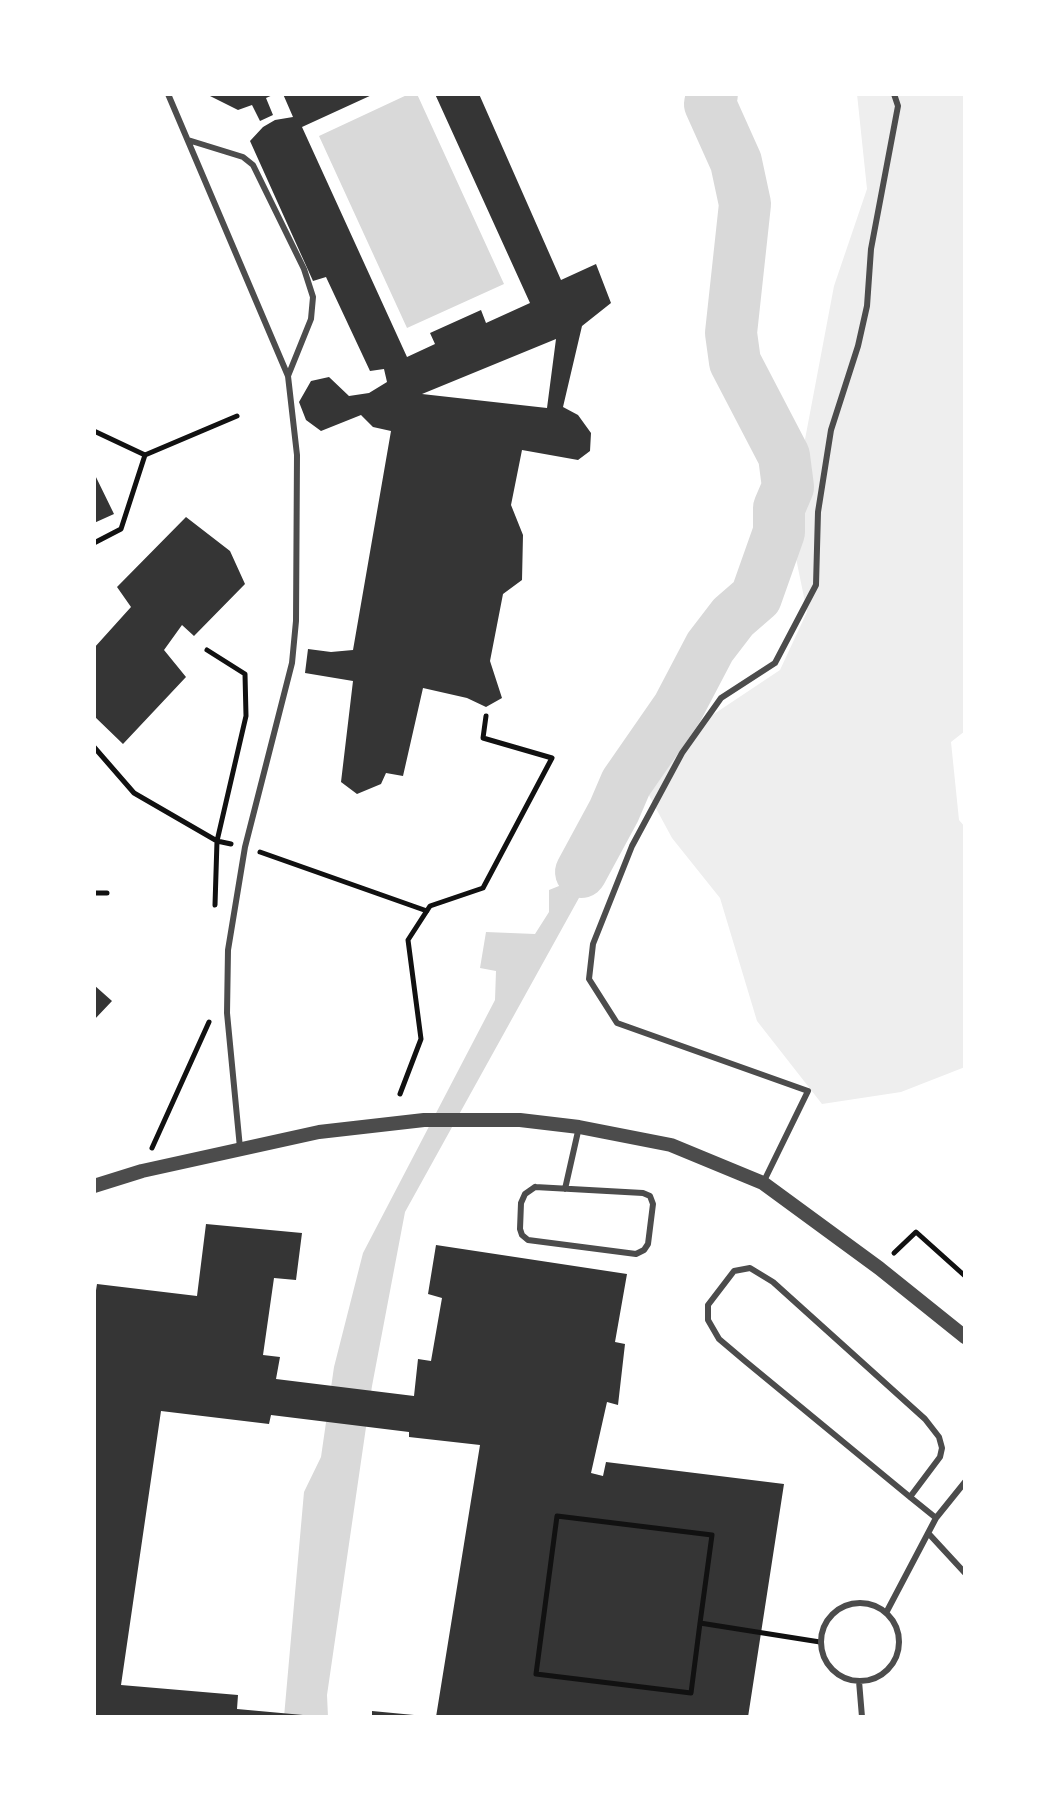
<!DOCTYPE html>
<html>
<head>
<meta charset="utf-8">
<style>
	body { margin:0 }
	#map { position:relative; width:1059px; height:1811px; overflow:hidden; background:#fff; font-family:"Varela Round",sans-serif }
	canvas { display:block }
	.frame { position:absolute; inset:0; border:96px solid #fff; pointer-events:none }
</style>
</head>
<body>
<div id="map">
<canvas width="1059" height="1811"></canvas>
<div class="frame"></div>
</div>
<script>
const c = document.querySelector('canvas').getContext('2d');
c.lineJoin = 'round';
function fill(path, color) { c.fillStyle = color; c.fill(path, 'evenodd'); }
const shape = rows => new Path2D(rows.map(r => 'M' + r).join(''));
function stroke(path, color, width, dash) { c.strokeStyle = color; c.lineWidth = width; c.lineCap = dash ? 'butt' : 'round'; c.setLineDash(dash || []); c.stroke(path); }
fill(shape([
	[857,94,965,94,965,731,951,742,959,820,965,827,965,1067,901,1092,822,1104,757,1021,720,898,672,838,645,788,687,732,780,670,807,612,789,524,834,286,867,189]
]), '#eee');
fill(shape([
	[409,94,417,94,504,284,407,328,319,136],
	[603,810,626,813,405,1212,372,1386,327,1695,328,1717,284,1717,304,1492,321,1457,334,1367,363,1253,495,1000,496,971,480,968,486,932,535,934,549,912,549,890,574,880]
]), '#d9d9d9');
stroke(shape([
	[581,872,614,811,626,783,678,708,710,647,733,617,756,597,779,532,779,508,788,487,784,456,735,362,731,333,745,204,736,162,710,104,712,94]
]), '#d9d9d9', 52);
fill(shape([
	[206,94,275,94,266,98,273,115,260,121,252,105,238,110],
	[283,94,374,94,302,127,407,357,435,344,430,333,481,310,486,323,530,303,435,94,479,94,561,280,596,264,611,303,582,326,563,407,578,415,591,433,590,451,578,460,522,450,511,505,523,535,522,580,503,594,490,661,502,698,486,707,467,698,423,688,403,776,386,773,381,784,357,794,341,782,353,681,305,673,308,649,331,652,353,650,391,431,373,427,361,415,321,431,306,420,299,402,311,381,329,377,349,396,369,393,387,382,384,369,370,371,326,277,313,281,250,141,263,127,275,120,293,117],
	[556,339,547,408,422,394],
	[94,473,114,514,94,523],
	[186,517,230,551,245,584,194,636,182,625,164,650,186,677,123,744,94,716,94,648,131,607,117,587],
	[94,985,112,1001,94,1020],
	[206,1224,302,1233,296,1280,274,1278,263,1355,280,1357,276,1379,414,1396,418,1359,431,1361,442,1298,428,1294,436,1245,627,1274,615,1342,625,1344,618,1405,607,1402,591,1473,603,1476,606,1462,784,1484,748,1717,436,1717,480,1445,409,1437,409,1432,271,1415,269,1424,161,1411,121,1685,238,1695,237,1709,303,1715,303,1717,94,1717,94,1303,97,1284,197,1296],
	[372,1711,414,1715,414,1717,372,1717]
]), '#353535');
stroke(shape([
	[94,431,145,455],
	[94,543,121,529,145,455,237,416],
	[207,650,245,674,246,716,217,841,215,905],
	[94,747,134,793,217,841,231,844],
	[260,852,427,911],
	[94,893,107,893],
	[400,1094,421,1039,408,940,430,906,483,888,552,758,483,738,486,716],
	[152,1148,209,1022],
	[894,1253,916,1232,965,1276],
	[700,1623,691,1693,536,1674,557,1516,712,1535,700,1623,820,1642]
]), '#111', 5);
stroke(shape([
	[168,94,288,376,297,455,296,621,292,663,245,847,228,950,227,1013,240,1148],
	[188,140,243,157,253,165,304,269,313,297,311,319,288,376],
	[763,1183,808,1091,617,1023,589,979,593,944,632,846,682,753,721,698,775,663,816,585,818,512,831,430,858,346,867,306,871,249,898,106,894,94],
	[535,1187,643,1193,650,1196,653,1204,648,1244,644,1250,636,1254,528,1240,522,1235,520,1229,521,1203,525,1194,535,1187],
	[565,1189,579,1127],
	[910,1497,940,1457,942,1448,939,1437,925,1419,773,1282,750,1268,734,1271,708,1305,708,1320,719,1339,745,1361,910,1497,936,1518],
	[929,1534,965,1573],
	'821 1642a39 39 0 1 1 78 0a39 39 0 1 1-78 0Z',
	[886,1613,936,1518,965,1482],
	[859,1681,862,1717]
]), '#4c4c4c', 6);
stroke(shape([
	[94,1186,142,1171,319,1132,424,1120,520,1120,579,1127,671,1145,763,1183,879,1268,965,1337]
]), '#4c4c4c', 14);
</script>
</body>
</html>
